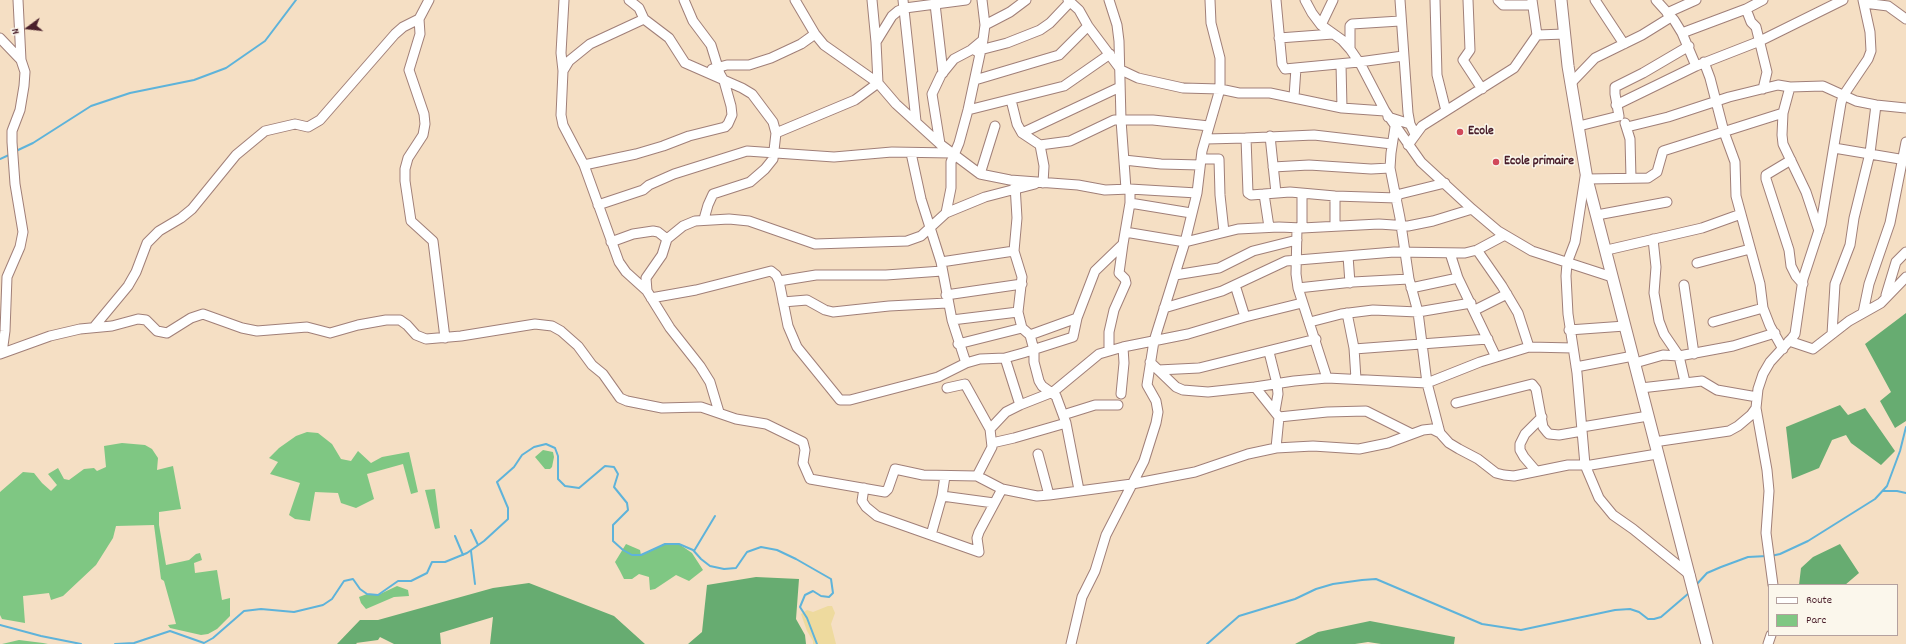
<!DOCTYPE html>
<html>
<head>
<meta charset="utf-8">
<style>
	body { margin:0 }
	#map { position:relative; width:1906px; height:644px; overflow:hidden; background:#f5dfc4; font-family:Dekko,sans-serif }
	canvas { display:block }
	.legend { position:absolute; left:1768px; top:584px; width:130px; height:52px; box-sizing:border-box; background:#fbf7ec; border:1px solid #b4a19f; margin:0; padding:5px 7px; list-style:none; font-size:12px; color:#4a1f2b }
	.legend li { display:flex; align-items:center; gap:8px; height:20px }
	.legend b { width:20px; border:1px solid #b4a19f }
	.north { position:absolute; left:8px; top:8px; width:40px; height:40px; -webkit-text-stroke:3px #fbf7ec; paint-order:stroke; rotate:255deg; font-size:11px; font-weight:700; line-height:16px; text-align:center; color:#4a1f2b }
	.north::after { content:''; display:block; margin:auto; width:14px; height:18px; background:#4a1f2b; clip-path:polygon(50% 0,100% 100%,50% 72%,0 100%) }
</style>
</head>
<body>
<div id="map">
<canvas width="1906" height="644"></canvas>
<ul class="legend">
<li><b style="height:5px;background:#fff"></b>Route</li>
<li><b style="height:11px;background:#7fc783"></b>Parc</li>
</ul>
<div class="north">N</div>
</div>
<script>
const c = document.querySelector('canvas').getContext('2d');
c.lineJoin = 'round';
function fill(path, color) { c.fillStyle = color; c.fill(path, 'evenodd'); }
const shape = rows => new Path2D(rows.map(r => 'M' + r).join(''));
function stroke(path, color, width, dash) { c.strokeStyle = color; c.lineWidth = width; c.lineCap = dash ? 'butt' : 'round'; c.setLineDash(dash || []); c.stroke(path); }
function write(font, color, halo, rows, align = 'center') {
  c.font = font + ' Dekko,sans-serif'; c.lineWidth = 3; c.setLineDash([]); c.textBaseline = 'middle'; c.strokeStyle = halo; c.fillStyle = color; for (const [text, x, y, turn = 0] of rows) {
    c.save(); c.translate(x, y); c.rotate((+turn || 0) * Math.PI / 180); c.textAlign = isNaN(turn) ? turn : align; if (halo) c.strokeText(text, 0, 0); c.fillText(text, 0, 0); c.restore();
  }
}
fill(shape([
	[307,432,318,433,332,444,341,459,351,461,358,451,371,463,382,457,409,452,418,492,411,494,403,464,367,474,374,499,356,508,341,503,338,493,315,492,310,521,295,519,289,515,300,483,270,474,278,462,269,458,279,448,296,436],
	[122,443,145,445,152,449,158,458,157,470,173,466,181,509,159,512,159,525,166,565,189,560,196,554,200,553,202,560,194,563,195,573,217,570,222,600,230,598,230,616,217,629,208,634,201,635,170,628,168,625,176,624,164,581,161,579,154,525,116,526,113,538,96,565,63,596,51,600,49,593,23,596,25,623,2,619,0,615,0,492,23,472,34,473,42,483,51,491,57,485,48,474,58,468,64,479,69,480,84,469,94,468,97,471,106,467,104,446],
	[543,450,553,452,554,457,552,467,550,469,545,469,535,457],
	[435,489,440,528,435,529,425,490],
	[626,544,640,550,641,555,665,544,679,544,692,553,703,570,689,581,676,575,655,589,650,590,649,577,639,574,632,579,624,579,620,571,615,562],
	[397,586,408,590,409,596,394,597,366,609,361,603,359,597,367,594,378,595],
	[19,640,43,643,48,644,2,644]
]), '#7fc783');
fill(shape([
	[1906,313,1906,421,1895,428,1880,401,1891,392,1865,344],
	[1840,405,1848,415,1865,408,1895,451,1881,465,1851,443,1846,435,1832,440,1819,468,1792,479,1786,427],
	[1840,544,1859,573,1845,585,1799,585,1801,568,1813,557],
	[756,577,799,579,796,619,805,635,806,644,688,644,702,632,707,585],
	[529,583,614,616,645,644,490,644,493,617,440,633,441,644,394,644,380,637,378,640,356,643,357,644,337,644,360,620,378,620,493,588],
	[1370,621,1455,637,1454,644,1381,644,1368,642,1355,644,1295,644,1318,632]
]), '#67ac71');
fill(shape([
	[828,606,832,606,835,613,831,624,836,644,813,644,813,641,807,631,801,614,807,610,813,612]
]), '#eeda9e');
stroke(shape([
	[16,151,33,143,91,106,130,93,194,80,226,68,265,41,296,0],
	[0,159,11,154],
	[1883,491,1897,491,1906,493],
	[471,530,478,545],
	[455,536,463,555],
	[471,551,475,584],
	[694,551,715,516],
	[1771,556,1780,554,1808,541,1875,499,1887,486,1900,451,1906,427],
	[1696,585,1707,573,1721,567,1748,557,1767,556],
	[0,625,41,636,81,644],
	[115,644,134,643,170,631,204,643,213,638,244,611,261,609,294,612,323,605,332,599,344,581,353,579,360,589,367,594,378,595,398,581,411,581,427,573,432,562,445,562,467,553,484,541,508,519,508,508,497,482,514,467,522,455,534,447,546,444,555,448,558,456,558,479,565,486,579,488,605,466,614,467,618,474,614,487,627,503,628,510,613,525,613,541,623,550,632,555,641,555,665,544,679,544,693,550,701,559,710,566,724,569,736,568,747,552,761,547,777,550,796,559,831,579,833,593,829,597,821,596,813,591,805,595,800,607,807,618,817,644],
	[1207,644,1239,616,1295,599,1316,589,1333,584,1362,580,1376,579,1482,624,1521,630,1615,610,1630,609,1639,612,1648,619,1654,619,1661,617,1689,593]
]), '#5eb3da', 2);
const minor = shape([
	[564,0,561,53,563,71,561,115,563,125,584,165,619,262,626,272,647,291],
	[629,0,639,8,644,19,669,38,685,63,742,88,752,94,773,122,776,133,773,159,765,169,750,182,713,194,708,205,704,219],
	[795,0,815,34,824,45,878,83,896,104,940,144,980,174,1010,180,1078,185,1105,190,1130,189,1197,193],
	[872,0,876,42],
	[903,0,916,121],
	[1068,0,1079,10,1088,26,1121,70,1138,78,1183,88,1220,89,1239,93,1270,93,1342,108,1385,111],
	[1109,0,1117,25,1119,41,1121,120,1126,189],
	[1276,0,1282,64,1285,69,1359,62,1403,56],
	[1305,0,1312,13,1321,25,1342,40,1350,49,1361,65,1385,111,1421,162,1472,209,1498,231,1532,251,1612,277],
	[1400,0,1408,113,1410,124,1415,134],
	[1435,0,1437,75,1446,111],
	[1468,0,1470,50,1463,60,1482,89],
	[1498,0,1503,5,1532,5],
	[1532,0,1537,35,1565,34],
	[1595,0,1624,44],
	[1656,0,1674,20,1682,33,1696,66],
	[1864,3,1888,6,1906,19],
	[935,4,943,73],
	[1746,9,1751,22,1756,27,1767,72,1763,89],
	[1667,13,1696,0],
	[419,19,420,34,409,70,424,114,425,124,423,135,408,158,405,169,405,181,411,221,433,241,445,338],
	[985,25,1010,12,1026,0],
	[1321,25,1333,0],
	[1682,33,1746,9,1763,0],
	[0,38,21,60],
	[1279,38,1333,34],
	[983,40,968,110,959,143,951,162,951,188,946,213,985,197,1035,184],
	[1350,49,1350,26,1352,24,1400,21],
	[976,51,1007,43,1040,30,1050,23,1070,2],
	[1704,62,1710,78,1724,132,1735,162,1736,196,1760,284,1763,308,1770,326,1783,349],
	[1341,64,1342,108],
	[712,69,727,65,749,65,771,58,801,44,815,34],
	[563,71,569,61,590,44,644,19],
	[975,80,1059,55,1088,26],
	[1572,82,1595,58,1642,35,1671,17],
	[1790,87,1783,113,1782,135,1783,144,1806,192,1819,231],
	[1294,97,1296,68],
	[1011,100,1017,124,1022,133,1120,87],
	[1616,105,1696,66,1760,41,1843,0],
	[968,110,1064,86,1110,54],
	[1388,117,1410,124],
	[1625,123,1630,139,1631,178],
	[1579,126,1619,116,1615,94,1615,87,1643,73,1689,46],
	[1395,127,1391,153,1390,168,1400,218,1409,279,1418,312,1427,383,1440,433],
	[1627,127,1668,117,1729,97,1778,85,1790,87,1823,86,1856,101,1876,105,1906,108],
	[776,133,855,100,878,83,876,42,892,16,898,11,905,8,966,0],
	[1022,133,1040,145,1070,141,1114,120,1153,120,1209,126],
	[1270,136,1276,193],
	[1246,138,1314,135,1392,144],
	[1206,139,1246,138,1248,193,1251,195,1290,192,1335,196,1397,198],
	[940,144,932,94,941,75,954,59,971,50,983,40,985,25,982,0],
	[1040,145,1044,166,1043,183],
	[1408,145,1422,126,1514,68,1537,35],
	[1834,148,1906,160],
	[911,153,921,199,941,262,952,320,966,363],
	[1201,159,1219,159,1220,195,1224,232],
	[1124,160,1161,164,1200,165],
	[1791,160,1766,175,1766,179,1789,250,1791,266,1796,276,1803,284],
	[584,165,636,154,663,146,689,136,725,127,728,124,732,115,731,106,724,81,720,74,711,45,693,21,684,0],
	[1273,167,1309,165,1371,169,1390,168],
	[980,174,995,126],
	[1585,177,1575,242,1567,263,1566,276,1568,314,1577,373,1585,465,1599,498,1613,515,1633,529,1690,575],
	[1587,179,1648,178,1657,172,1663,151,1783,113],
	[1015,185,1017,218,1014,251,1022,277,1018,312,1022,328],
	[1264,194,1269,227],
	[1302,194,1302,228],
	[1396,195,1445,183],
	[1130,203,1191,213],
	[598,205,643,190,649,185,674,174,747,151,834,157,892,152,951,153],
	[1597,215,1667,202],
	[1335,226,1335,196],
	[1297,228,1296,274,1298,288,1327,378],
	[1125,232,1185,242,1238,229,1279,227,1302,228,1379,224,1408,226,1433,221,1472,209],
	[667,239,683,226,695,221,729,219,749,221,815,244,907,241,921,236,946,213],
	[611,242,633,234,653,231,658,232,667,239,662,255,646,278,647,291,670,328,700,366,710,382,719,412],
	[1477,250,1502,286,1518,313,1529,347],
	[1607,250,1702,228,1741,214],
	[1450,253,1458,278,1496,357],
	[1348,256,1350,283],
	[941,262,1014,251],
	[1697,263,1750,249],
	[1175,275,1219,268,1253,251,1297,240],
	[779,281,816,275,886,275,942,271],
	[1235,285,1245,317],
	[1684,285,1694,354],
	[1298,288,1353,282,1409,279],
	[1411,288,1458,278],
	[946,295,1022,284],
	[1886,295,1896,262,1906,252],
	[651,298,696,290,771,271,776,275,779,281,788,326,797,347,840,400,850,400,938,377,966,363,980,359,1005,358,1023,353,1073,337,1077,318,1095,271,1123,244,1130,203,1130,189],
	[783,302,807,300,825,310,833,312,889,306,947,303],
	[1164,308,1222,291,1286,261,1394,252,1465,253,1477,250,1505,235],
	[1475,310,1507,294],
	[1347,313,1354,348,1356,379],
	[1863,313,1869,284,1890,223,1906,142],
	[952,320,1018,312],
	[1310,322,1341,314,1373,310,1418,312,1471,303],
	[1713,322,1763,308],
	[94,327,128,286,136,272,147,243,159,231,181,218,192,209,236,155,265,131,295,124,308,127,320,120,395,34,403,27,419,19,429,0],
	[1569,330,1625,326],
	[1832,334,1835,284,1850,245,1854,218,1870,153,1876,105],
	[1030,335,1034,350,1034,362,1039,381,1042,386,1056,396,1066,423,1079,490],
	[1789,341,1813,349,1849,321,1881,303,1906,277],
	[958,344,1022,328,1030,335,1077,318],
	[1354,349,1488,339],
	[1109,350,1109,332,1114,310,1126,283,1125,279,1119,273,1123,244],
	[1269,352,1277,384,1278,394,1275,411],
	[2,353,5,331,7,277,20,247,23,232,15,184,12,142,12,131,20,110,24,86,25,72,21,60,18,0],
	[0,354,50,336,80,329,112,326,138,319,146,320,157,331,167,333,191,318,203,314,242,328,257,331,307,327,330,333,358,325,386,320,400,320,407,325,416,335,426,339,461,336,535,324,552,326,561,331,578,346,592,365,603,374,620,398,627,401,662,408,701,407,736,419,766,424,803,442,805,450,803,463,810,479,885,492,888,489,895,469,923,475,977,476,1002,489,1037,496,1049,495,1132,484,1195,472,1248,454,1276,448,1313,446,1359,449,1388,443,1423,430,1432,429,1440,433,1449,443,1459,449,1478,459,1496,473,1504,475,1514,476,1568,465,1591,465,1657,454],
	[1005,358,1020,405],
	[1150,362,1176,387,1183,390,1208,392,1255,387,1279,417,1276,448],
	[1635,363,1663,355,1679,356,1664,334,1659,321,1654,293,1656,267,1653,239],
	[1576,367,1633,356],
	[1158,370,1199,368,1316,339],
	[1685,382,1679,356,1733,346,1775,333],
	[1255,387,1294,381,1327,378,1427,383,1480,362,1529,347,1573,348],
	[947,388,965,384,990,429],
	[1641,388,1702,381,1717,390,1757,397],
	[1121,394,1124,363,1123,347],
	[1456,403,1532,384,1536,389,1543,427,1547,432,1549,434,1559,435,1582,431],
	[1756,408,1767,470,1769,491,1766,533,1773,585],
	[1063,415,1095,405,1118,405],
	[1279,417,1327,412,1366,411,1412,434],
	[1582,427,1648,416],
	[1654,442,1729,431,1738,426,1751,415,1756,408,1758,389,1763,374,1770,362,1792,338,1795,334,1803,279,1821,224,1841,103,1843,96,1868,59,1871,51,1870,32,1863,0],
	[992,443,1014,438,1066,423],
	[1038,454,1049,495],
	[1536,471,1524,457,1520,450,1520,444,1525,434,1542,417],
	[977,476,992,447,990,429,1006,412,1020,405,1053,392,1099,354,1123,347,1188,334,1245,317,1302,303],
	[864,488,862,501,866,507,877,516,979,552],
	[942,496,994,503],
	[931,535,942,496,945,476],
	[979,552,977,538,979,532,1002,489],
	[1071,644,1082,597,1095,571,1106,535,1144,461,1156,423,1158,412,1156,401,1147,385,1154,341,1185,242,1197,193,1202,151,1220,89,1220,58,1211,23,1210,0],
	[1768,644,1771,635]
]);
const tertiary = shape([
	[1561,0,1568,66,1587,179,1707,644]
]);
stroke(minor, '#a07f78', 11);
stroke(tertiary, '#a07f78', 13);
stroke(minor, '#fff', 9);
stroke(tertiary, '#fff', 11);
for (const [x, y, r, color] of [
	[1460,132,4,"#d1495b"],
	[1496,162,4,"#d1495b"]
]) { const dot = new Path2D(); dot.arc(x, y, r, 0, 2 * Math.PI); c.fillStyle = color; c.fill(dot); stroke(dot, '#fbf7ec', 1.5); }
write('bold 13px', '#4a1f2b', '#fbf7ec', [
	["Ecole",1468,132],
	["Ecole primaire",1504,162]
], 'left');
</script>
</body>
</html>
